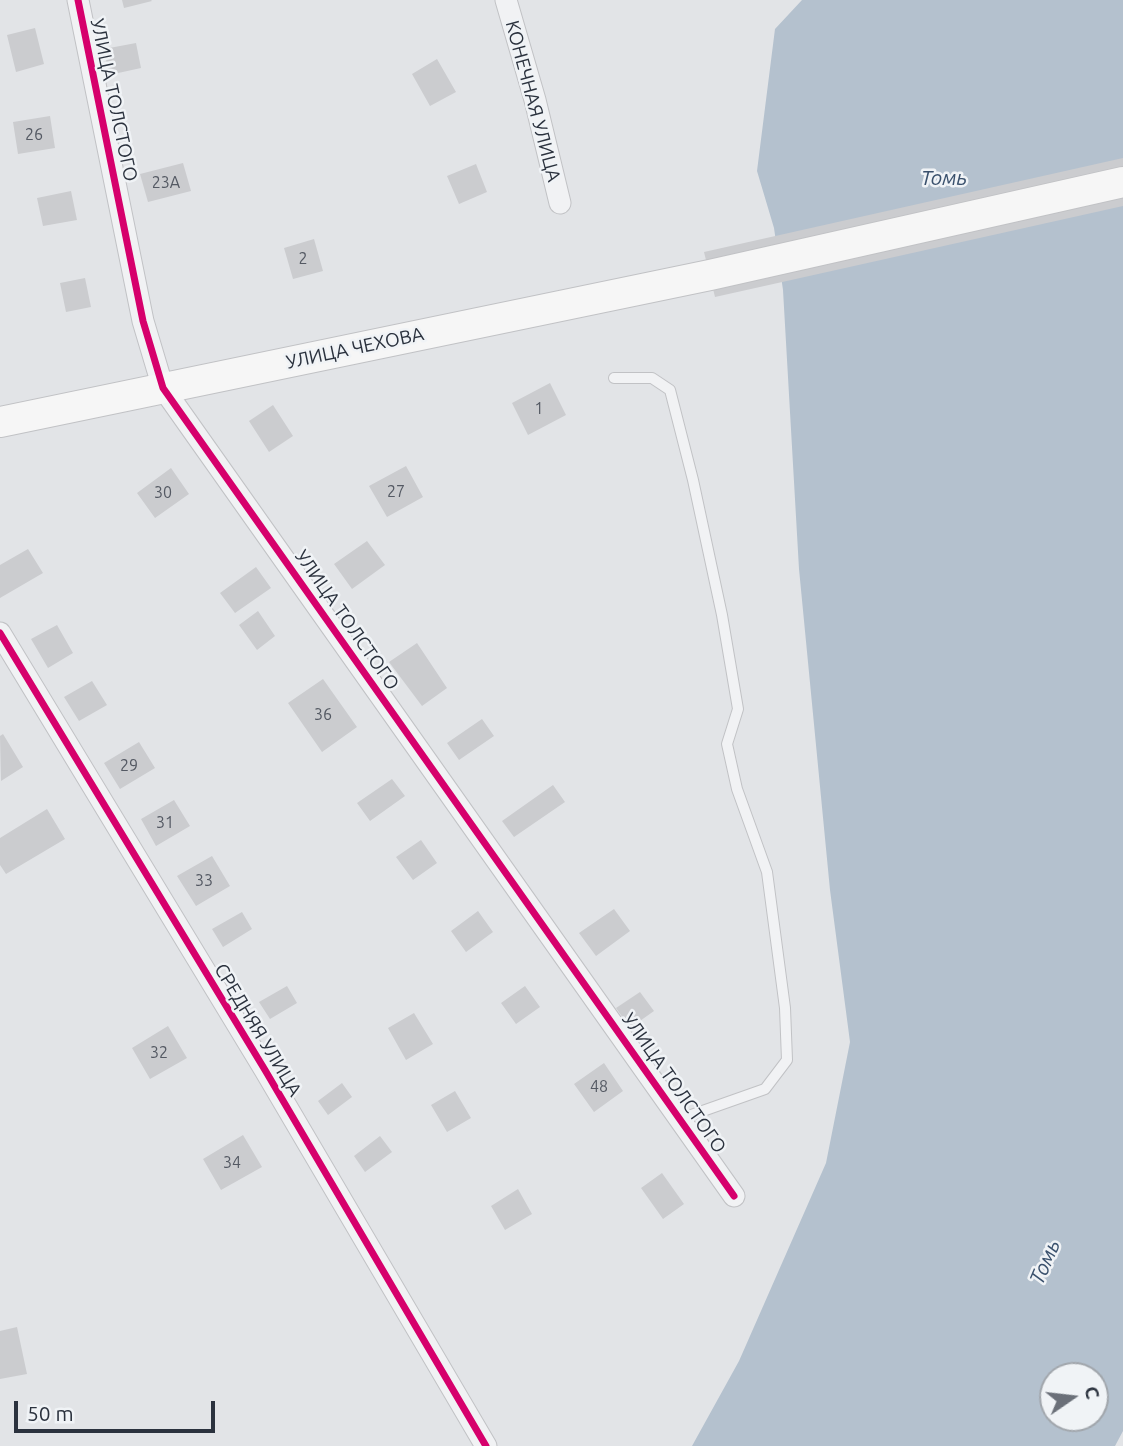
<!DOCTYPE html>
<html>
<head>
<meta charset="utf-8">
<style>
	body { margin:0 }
	#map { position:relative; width:1123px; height:1446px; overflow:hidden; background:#e2e4e7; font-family:Ubuntu,sans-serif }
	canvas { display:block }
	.north { position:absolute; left:1039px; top:1362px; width:70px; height:70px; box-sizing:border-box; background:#f0f3f6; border:2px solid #a1a6ac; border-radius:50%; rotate:76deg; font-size:19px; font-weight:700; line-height:28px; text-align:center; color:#2b323e }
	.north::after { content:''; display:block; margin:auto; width:24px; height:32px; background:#6b7079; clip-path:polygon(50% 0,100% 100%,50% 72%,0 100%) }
	.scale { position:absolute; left:14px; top:1401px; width:201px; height:32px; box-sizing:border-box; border:4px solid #2b323e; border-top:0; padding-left:9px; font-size:21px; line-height:24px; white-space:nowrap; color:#2b323e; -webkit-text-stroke:5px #f0f3f6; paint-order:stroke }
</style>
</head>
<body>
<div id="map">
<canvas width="1123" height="1446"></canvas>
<div class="north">С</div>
<div class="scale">50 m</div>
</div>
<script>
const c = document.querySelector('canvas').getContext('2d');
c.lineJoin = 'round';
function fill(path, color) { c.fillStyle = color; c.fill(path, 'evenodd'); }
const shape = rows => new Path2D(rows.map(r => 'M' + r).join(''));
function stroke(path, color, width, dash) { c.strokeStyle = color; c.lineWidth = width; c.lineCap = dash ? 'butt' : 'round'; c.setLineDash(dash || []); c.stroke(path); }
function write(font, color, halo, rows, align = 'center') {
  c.font = font + ' Ubuntu,sans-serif'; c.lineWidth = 5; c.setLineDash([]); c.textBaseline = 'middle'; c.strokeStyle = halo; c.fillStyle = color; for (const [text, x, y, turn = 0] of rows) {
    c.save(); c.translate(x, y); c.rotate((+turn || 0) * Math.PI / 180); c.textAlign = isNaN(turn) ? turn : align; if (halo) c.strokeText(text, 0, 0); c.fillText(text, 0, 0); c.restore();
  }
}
fill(shape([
	[802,0,1123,0,1123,1431,1115,1446,692,1446,739,1361,826,1163,850,1042,830,890,799,569,783,290,774,228,757,171,775,29],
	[1053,1376,1095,1376,1095,1418,1053,1418]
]), '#b4c1ce');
fill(shape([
	[122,0,151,0,152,1,124,8],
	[35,28,44,64,16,72,7,35],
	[136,43,141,68,109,75,104,49],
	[437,59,456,92,430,106,412,74],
	[50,116,55,148,18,154,13,122],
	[1123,158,1123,206,715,297,704,252],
	[183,163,191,191,148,202,140,174],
	[476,164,487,192,459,204,447,176],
	[71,191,77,220,43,226,37,198],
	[314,239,323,271,293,279,284,248],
	[85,278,91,307,66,312,60,283],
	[550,383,566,415,528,435,512,403],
	[273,405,293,436,269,452,249,421],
	[406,466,423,497,387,517,369,486],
	[171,468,189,494,155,518,137,493],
	[367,541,385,565,352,589,334,564],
	[28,549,43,573,0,598,0,565],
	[256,567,271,588,235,613,220,593],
	[258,611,275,636,257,650,239,625],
	[57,625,73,653,48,668,31,639],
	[417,643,447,688,422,706,389,662],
	[323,679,357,727,322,752,288,703],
	[92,681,107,705,79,721,64,697],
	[482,719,494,736,459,760,447,743],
	[3,734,23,767,1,781,0,736],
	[139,742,155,768,120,789,104,763],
	[392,779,405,796,370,821,357,803],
	[553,785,565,802,514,837,502,821],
	[174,800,190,826,156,846,141,819],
	[47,809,65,839,6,874,0,865,0,838],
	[421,840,437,863,413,880,396,857],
	[212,856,230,886,196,906,177,876],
	[614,909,630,931,596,956,579,933],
	[478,911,493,932,466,952,451,931],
	[242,912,252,929,223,947,212,929],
	[287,986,297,1003,270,1019,259,1002],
	[525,986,540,1007,516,1024,501,1003],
	[640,992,654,1011,630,1028,616,1008],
	[414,1013,433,1044,406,1060,388,1028],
	[168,1026,187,1058,150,1079,132,1048],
	[604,1063,623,1091,594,1112,574,1084],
	[342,1083,352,1097,328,1115,318,1101],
	[455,1091,471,1118,447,1132,431,1105],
	[243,1135,262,1167,221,1190,203,1159],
	[380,1136,392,1152,365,1172,354,1156],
	[662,1173,684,1204,663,1219,641,1188],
	[518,1189,532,1214,505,1230,491,1206],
	[17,1327,27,1374,0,1379,0,1331]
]), '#cbcccf');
const lane = shape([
	[614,378,652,378,670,390,693,480,722,615,738,709,727,744,737,789,767,872,785,1008,787,1060,765,1089,680,1119]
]);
const street = shape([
	[78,0,143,321,163,388,734,1196],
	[506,0,535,100,560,203],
	[0,633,265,1070,486,1446]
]);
const secondary = shape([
	[0,422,710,275,1123,182]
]);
stroke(lane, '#c1c2c5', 12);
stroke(street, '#c1c2c5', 23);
stroke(secondary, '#c1c2c5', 32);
stroke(lane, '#f1f2f4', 10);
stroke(street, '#f1f2f4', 21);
stroke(secondary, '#f6f6f6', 30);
stroke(shape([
	[78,0,143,321,163,388,734,1196],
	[0,633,265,1070,486,1446]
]), '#d6006c', 7);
write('16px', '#545963', null, [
	["26",34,135],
	["23А",166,183],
	["2",303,259],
	["1",539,409],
	["27",396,492],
	["30",163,493],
	["36",323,715],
	["29",129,766],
	["31",165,823],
	["33",204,881],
	["32",159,1053],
	["48",599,1087],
	["34",232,1163]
]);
write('19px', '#2b323e', '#f0f3f6', [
	["УЛИЦА ТОЛСТОГО",114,100,78],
	["КОНЕЧНАЯ УЛИЦА",533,101,75],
	["УЛИЦА ЧЕХОВА",355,348,-12],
	["УЛИЦА ТОЛСТОГО",347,620,55],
	["СРЕДНЯЯ УЛИЦА",258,1030,59],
	["УЛИЦА ТОЛСТОГО",674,1083,55]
]);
write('italic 21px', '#3a516d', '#f0f3f6', [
	["Томь",944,178],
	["Томь",1045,1262,-67]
]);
</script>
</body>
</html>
